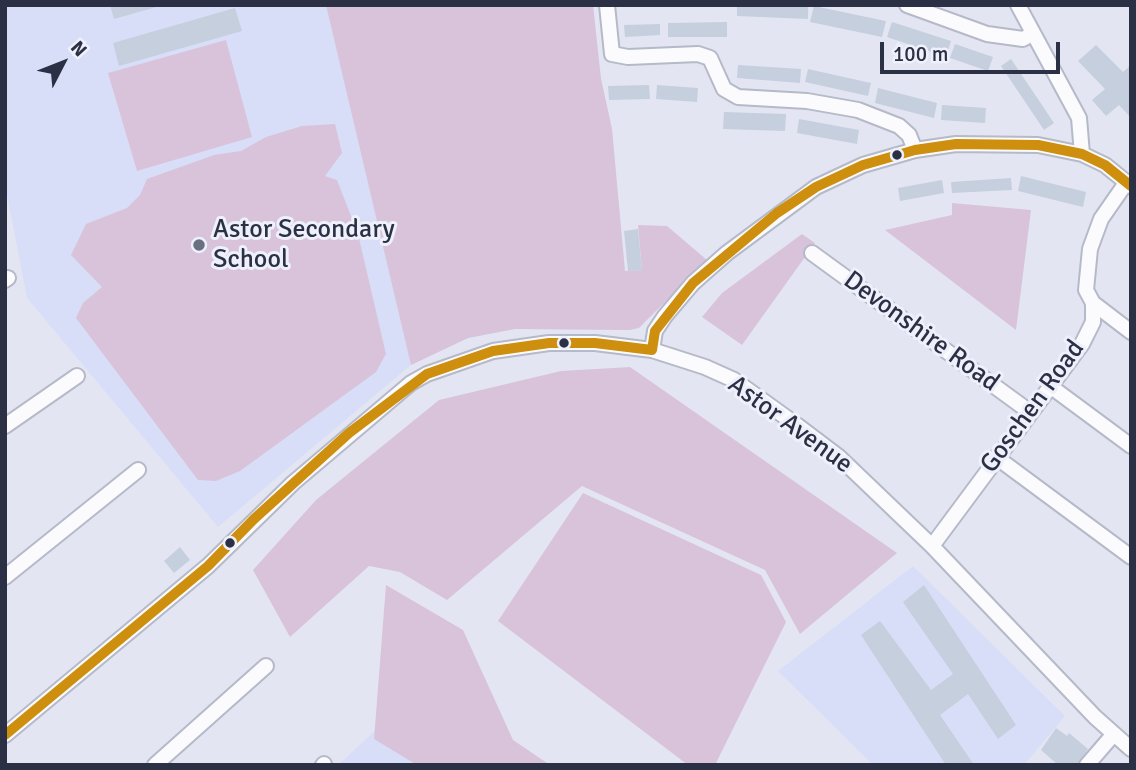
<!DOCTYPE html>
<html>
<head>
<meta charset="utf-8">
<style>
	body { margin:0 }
	#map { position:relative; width:1136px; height:770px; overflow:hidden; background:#e3e6f2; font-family:Signika,sans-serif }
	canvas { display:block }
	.frame { position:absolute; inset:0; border:7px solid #2b3044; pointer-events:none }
	.north { position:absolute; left:28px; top:28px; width:70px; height:70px; -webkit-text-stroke:5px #eef0fb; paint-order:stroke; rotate:48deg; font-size:19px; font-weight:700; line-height:28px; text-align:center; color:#2b3044 }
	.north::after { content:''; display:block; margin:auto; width:24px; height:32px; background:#2b3044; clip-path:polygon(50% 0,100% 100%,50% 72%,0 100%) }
	.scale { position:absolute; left:880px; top:42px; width:180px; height:32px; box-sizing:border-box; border:4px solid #2b3044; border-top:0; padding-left:9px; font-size:21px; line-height:24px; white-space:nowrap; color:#2b3044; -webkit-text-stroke:5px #eef0fb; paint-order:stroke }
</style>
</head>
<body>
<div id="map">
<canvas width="1136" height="770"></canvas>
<div class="frame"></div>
<div class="north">N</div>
<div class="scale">100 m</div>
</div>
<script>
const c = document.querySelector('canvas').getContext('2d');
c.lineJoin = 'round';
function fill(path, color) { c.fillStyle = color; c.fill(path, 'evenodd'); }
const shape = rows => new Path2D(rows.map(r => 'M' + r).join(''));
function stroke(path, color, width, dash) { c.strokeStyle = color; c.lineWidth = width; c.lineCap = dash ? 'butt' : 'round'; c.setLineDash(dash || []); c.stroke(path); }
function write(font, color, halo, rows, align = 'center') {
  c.font = font + ' Signika,sans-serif'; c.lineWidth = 6; c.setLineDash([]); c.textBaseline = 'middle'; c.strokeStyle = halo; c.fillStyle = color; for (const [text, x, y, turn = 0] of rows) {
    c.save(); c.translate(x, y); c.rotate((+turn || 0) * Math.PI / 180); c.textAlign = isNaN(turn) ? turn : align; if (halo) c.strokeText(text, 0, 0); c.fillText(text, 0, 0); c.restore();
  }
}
fill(shape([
	[7,5,593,5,601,79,612,129,630,330,515,329,468,338,411,365,218,527,27,298,5,185],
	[913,566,1065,716,1024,765,873,765,778,671],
	[379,727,426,765,338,765]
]), '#d8def7');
fill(shape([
	[326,5,593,5,601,79,612,129,625,271,642,270,638,225,667,226,707,260,639,328,630,330,515,329,468,338,411,365],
	[226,40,252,137,137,171,108,73],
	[335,124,342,153,325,176,337,180,358,234,386,354,376,372,240,471,216,481,198,480,76,318,83,303,102,287,71,255,86,224,127,208,140,195,147,179,214,155,241,151,266,137,302,126],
	[952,203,1031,210,1016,330,885,230,952,215],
	[802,234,815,243,742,345,702,317,722,293],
	[630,367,897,553,800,634,765,570,582,486,447,600,400,572,369,566,290,637,253,570,316,500,439,400,561,371],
	[583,493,761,575,786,622,715,765,688,765,498,621],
	[386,585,463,630,513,740,550,765,417,765,374,739]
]), '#d9c3da');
fill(shape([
	[110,5,160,5,160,6,114,19],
	[737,5,808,5,808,19,737,16],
	[814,6,886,21,882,37,810,22],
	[235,8,242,31,119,66,113,43],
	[727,22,727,37,668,37,668,23],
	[892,22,951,41,946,57,887,37],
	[660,24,660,35,625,37,624,25],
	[955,44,993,57,988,71,950,58],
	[1096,45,1123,72,1131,65,1131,118,1119,105,1106,116,1092,100,1105,89,1078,61],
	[1011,59,1054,123,1044,130,1001,66],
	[738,65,801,69,800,83,737,78],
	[808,69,871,83,868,96,805,82],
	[649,85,650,99,609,100,608,86],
	[657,85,698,88,697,102,656,99],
	[878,88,937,103,934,118,875,103],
	[942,105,986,108,985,123,941,120],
	[724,112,786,114,785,131,723,129],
	[799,119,859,130,857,144,797,133],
	[1021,176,1086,192,1083,207,1018,191],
	[1011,178,1012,190,952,193,951,182],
	[942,180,944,193,900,201,898,188],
	[638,229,642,270,628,271,624,231],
	[180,547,190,560,174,573,164,561],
	[924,585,1016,725,998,739,968,694,940,715,974,765,946,765,861,635,880,621,931,690,953,674,903,602],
	[1056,728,1067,736,1069,733,1088,749,1077,765,1058,765,1041,750]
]), '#c6cfde');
const minor = shape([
	[607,5,612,54,628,57,698,54,710,58,724,89,738,97,807,101,858,110,899,126,909,135,915,150],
	[907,5,987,34,1023,39,1032,34],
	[1018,5,1079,118,1082,154],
	[812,253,1030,412],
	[5,280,8,278],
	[1093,303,1131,332],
	[652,350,655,331,665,316,693,283,727,253,816,187,863,165,915,150,956,144,1038,145,1082,154,1105,165,1131,186],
	[1050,386,1131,446],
	[5,426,77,376],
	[996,457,1131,557],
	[932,546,1082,344,1093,322,1093,303,1086,290,1090,249,1101,219,1126,183],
	[5,577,138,470],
	[5,735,208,566,293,483,411,383,427,374,493,351,549,343,595,343,652,350,705,367,734,380,798,426,839,457,932,546,1095,717,1131,749],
	[155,765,266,666],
	[323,765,324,764],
	[1087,765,1113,735]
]);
stroke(minor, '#b5b9c8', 18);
stroke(minor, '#fbfbfd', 14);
stroke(shape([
	[5,735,208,566,254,519,349,433,427,374,493,351,549,343,595,343,652,350,655,331,693,283,777,213,816,187,863,165,915,150,956,144,1038,145,1082,154,1105,165,1131,186]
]), '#ce8e0e', 10);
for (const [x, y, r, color] of [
	[897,155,6,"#2b3044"],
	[199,245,7,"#6b7081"],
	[564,343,6,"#2b3044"],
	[230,543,6,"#2b3044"]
]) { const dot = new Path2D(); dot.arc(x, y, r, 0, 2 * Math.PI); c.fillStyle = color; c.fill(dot); stroke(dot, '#eef0fb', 2.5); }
write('26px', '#2b3044', '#eef0fb', [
	["Astor Secondary",213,230],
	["School",213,260]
], 'left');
write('26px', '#2b3044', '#eef0fb', [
	["Devonshire Road",921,332,36],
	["Goschen Road",1033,407,-54],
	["Astor Avenue",790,425,36]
]);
</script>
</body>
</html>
